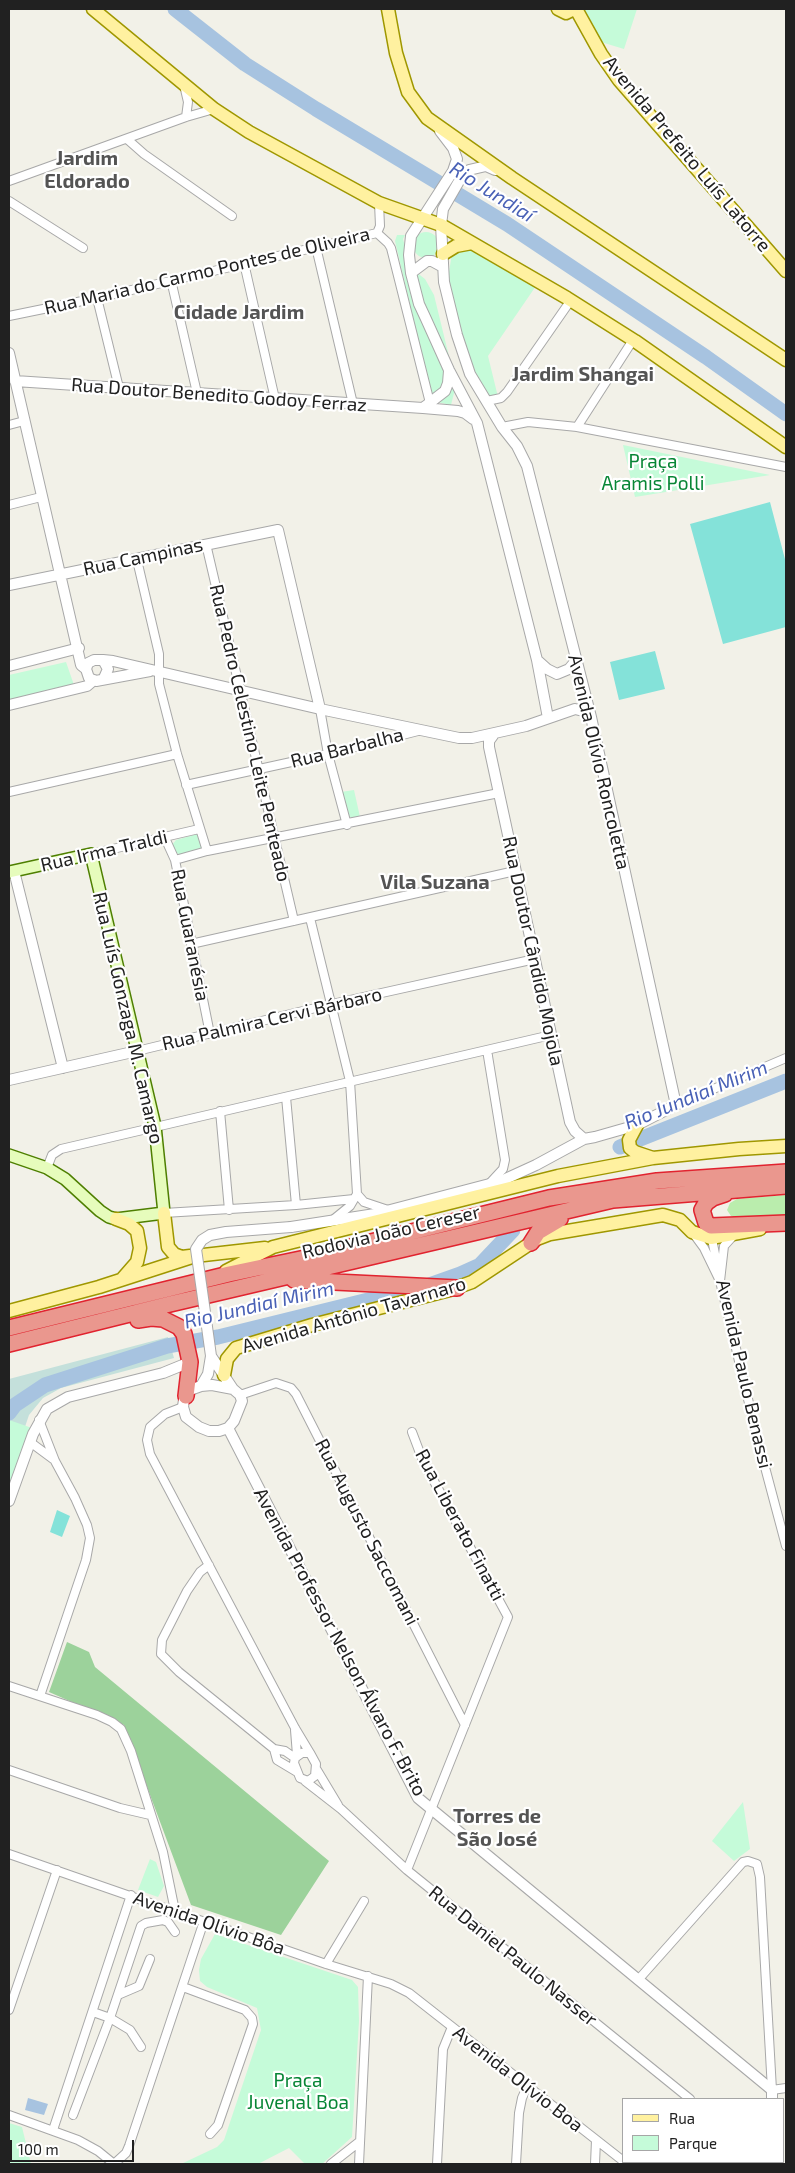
<!DOCTYPE html>
<html>
<head>
<meta charset="utf-8">
<style>
	body { margin:0 }
	#map { position:relative; width:795px; height:2173px; overflow:hidden; background:#f2f1e8; font-family:"Exo 2",sans-serif }
	canvas { display:block }
	.frame { position:absolute; inset:0; border:10px solid #212121; pointer-events:none }
	.legend { position:absolute; left:622px; top:2098px; width:162px; height:65px; box-sizing:border-box; background:#fff; border:1px solid #a6a6a6; margin:0; padding:6px 9px; list-style:none; font-size:15px; color:#212121 }
	.legend li { display:flex; align-items:center; gap:10px; height:25px }
	.legend b { width:25px; border:1px solid #a6a6a6 }
	.scale { position:absolute; left:10px; top:2140px; width:124px; height:22px; box-sizing:border-box; border:2px solid #212121; border-top:0; padding-left:6px; font-size:15px; line-height:18px; white-space:nowrap; color:#212121; -webkit-text-stroke:4px #fff; paint-order:stroke }
</style>
</head>
<body>
<div id="map">
<canvas width="795" height="2173"></canvas>
<div class="frame"></div>
<ul class="legend">
<li><b style="height:6px;background:#fff1a0"></b>Rua</li>
<li><b style="height:14px;background:#c5fbd9"></b>Parque</li>
</ul>
<div class="scale">100 m</div>
</div>
<script>
const c = document.querySelector('canvas').getContext('2d');
c.lineJoin = 'round';
function fill(path, color) { c.fillStyle = color; c.fill(path, 'evenodd'); }
const shape = rows => new Path2D(rows.map(r => 'M' + r).join(''));
function stroke(path, color, width, dash) { c.strokeStyle = color; c.lineWidth = width; c.lineCap = dash ? 'butt' : 'round'; c.setLineDash(dash || []); c.stroke(path); }
function write(font, color, halo, rows, align = 'center') {
  c.font = font + ' "Exo 2",sans-serif'; c.lineWidth = 4.5; c.setLineDash([]); c.textBaseline = 'middle'; c.strokeStyle = halo; c.fillStyle = color; for (const [text, x, y, turn = 0] of rows) {
    c.save(); c.translate(x, y); c.rotate((+turn || 0) * Math.PI / 180); c.textAlign = isNaN(turn) ? turn : align; if (halo) c.strokeText(text, 0, 0); c.fillText(text, 0, 0); c.restore();
  }
}
fill(shape([
	[786,1195,786,1215,739,1219,731,1216,727,1210,730,1203,737,1199]
]), '#baedad');
fill(shape([
	[67,1642,89,1652,95,1667,329,1861,281,1935,191,1905,124,1725,49,1692]
]), '#9cd29b');
fill(shape([
	[168,1337,174,1358,61,1388,43,1398,29,1415,9,1474,9,1379]
]), '#c4e0db');
fill(shape([
	[584,9,637,9,624,49,591,39,582,16],
	'413 245a13 13 0 1 1 26 0a13 13 0 1 1-26 0Z',
	[397,235,405,235,403,239,411,268,425,279,434,295,456,385,451,405,433,401,395,241],
	[451,235,538,283,488,356,498,397,491,398,473,373,465,350,448,279,453,246],
	[623,445,770,475,635,497],
	[66,662,74,685,9,700,9,675],
	[354,790,360,817,354,818,347,816,341,792],
	[197,834,202,838,201,849,180,855,174,851,172,845,176,840],
	[9,1420,32,1428,9,1492],
	[743,1802,750,1849,734,1861,712,1841],
	[150,1859,156,1862,164,1886,158,1897,138,1890],
	[215,1934,352,1980,358,1987,359,2021,352,2137,322,2164,305,2164,289,2148,258,2164,181,2164,217,2147,224,2140,261,2030,257,2008,207,1987,200,1981,199,1970,201,1959],
	[9,2123,22,2127,31,2164,9,2164]
]), '#c5fbd9');
fill(shape([
	[770,502,786,563,786,627,723,644,690,524],
	[655,651,665,689,619,700,610,662],
	[57,1510,70,1516,62,1537,50,1532]
]), '#84e2d9');
fill(shape([
	[28,2098,48,2104,44,2115,25,2110]
]), '#a7c3e0');
stroke(shape([
	[9,1405,15,1405]
]), '#a7c3e0', 9);
stroke(shape([
	[175,9,245,64,316,109,507,224,706,357,786,414],
	[620,1147,786,1081],
	[9,1413,15,1405,45,1385,167,1346,218,1337,429,1285,460,1274,480,1265,513,1230]
]), '#a7c3e0', 15);
const minor = shape([
	[184,85,188,102,186,117],
	[127,139,144,154,232,216],
	[9,181,186,117,214,109],
	[9,201,83,248],
	[377,233,388,243,391,248,430,403],
	[377,233,380,226,379,203],
	[316,247,353,404],
	[244,263,275,399],
	[171,280,197,393],
	[97,298,119,388],
	[9,316,97,298,377,233],
	[487,401,501,398,507,392,571,300],
	[9,425,24,421],
	[502,427,528,422,577,427,786,467],
	[577,427,633,340],
	[9,505,41,497],
	[206,544,294,921],
	[137,560,159,654,159,684,177,754,207,851],
	[320,709,328,754,347,825],
	[186,785,328,754,418,731],
	[9,792,177,754],
	[165,838,175,860,210,1034],
	[91,854,199,829],
	[175,860,207,851,499,793],
	[310,918,350,1081,357,1194,350,1206,334,1219],
	[191,944,515,871],
	[487,1050,505,1160,503,1169,490,1183],
	[137,1051,332,1004,535,959],
	[286,1097,296,1205],
	[676,1105,786,1058],
	[220,1111,229,1210],
	[47,1168,52,1155,61,1149,551,1035],
	[357,1194,364,1202,388,1210],
	[164,1213,296,1205,354,1199],
	[693,1233,704,1248,720,1281],
	[711,1234,718,1269],
	[734,1235,724,1246,720,1281,758,1441,786,1546],
	[240,1395,276,1383,291,1388,296,1394,465,1725],
	[183,1407,165,1414,150,1427,147,1440,150,1454,295,1728,310,1753],
	[39,1420,55,1461,75,1498,87,1525,90,1538,86,1560,40,1696],
	[30,1442,53,1459],
	[209,1565,200,1572,187,1591,162,1640,161,1654,179,1672,274,1749,285,1751,295,1758],
	[9,1686,97,1715,112,1722,121,1729,131,1751,163,1852,175,1911],
	[295,1730,297,1755],
	[274,1749,277,1760,297,1772],
	[302,1753,310,1753,316,1764,315,1776,308,1781,300,1778,294,1763,295,1758,302,1753],
	[9,1770,120,1808,150,1815],
	[317,1770,338,1805],
	[305,1781,341,1809,407,1870,690,2099],
	[9,1854,326,1964,391,1984,409,1993,627,2164],
	[407,1870,508,1617,423,1461,412,1432],
	[326,1964,364,1901],
	[638,1980,743,1862,748,1861,757,1864,760,1877,772,2090,786,2088],
	[183,1987,245,2010,252,2018,253,2024,218,2125,210,2134],
	[118,1995,139,1986,150,1959],
	[9,2010,57,1870],
	[93,2012,110,2018,130,2030,141,2047],
	[9,2115,78,2140,98,2151,114,2164],
	[73,2115,110,2018,141,1926,146,1923,163,1920,168,1922,175,1932],
	[53,2130,131,1895],
	[767,2162,770,2164],
	[114,2164,126,2153,129,2146,204,1921],
	[331,2164,359,2142],
	[359,2164,368,1976],
	[437,2164,443,2049,452,2027],
	[516,2164,519,2113,522,2098,527,2087],
	[595,2164,596,2140]
]);
const tertiary = shape([
	[440,131,453,148,457,159,453,171,411,236,409,255,411,273,419,304,426,319,449,370,477,423,537,660,548,718],
	[411,273,427,261,432,261,443,267],
	[9,353,81,665,86,669,89,678,96,681,150,671],
	[15,381,423,408,458,411,465,413,473,419],
	[423,408,445,391,448,383,449,371],
	[9,585,278,530,320,709],
	[103,660,113,661,320,709,459,738,472,738,526,726,575,709,583,711,591,717],
	[537,660,547,669,557,674,569,669,574,663,575,656],
	[9,666,79,648],
	[86,669,88,663,94,660,103,660,108,669,104,678],
	[9,705,87,686,94,680],
	[494,734,489,741,489,747,570,1122,575,1131,584,1139,595,1137,637,1125,676,1105,591,717,527,466,517,446,502,427,470,374,457,335,444,282,441,225,443,209,462,176,469,170,486,166,495,170],
	[14,871,63,1068],
	[9,1080,137,1051],
	[291,1227,375,1214,501,1181,536,1165,584,1139],
	[204,1305,211,1356,233,1389],
	[212,1385,233,1389,240,1395,242,1401,234,1421,228,1428,219,1431,209,1431,199,1427,186,1417,183,1407,184,1399,190,1390,201,1386,212,1385],
	[201,1386,208,1374,211,1356],
	[228,1428,418,1798,772,2090,772,2099],
	[9,1501,33,1434,47,1409,68,1397,163,1373,190,1362],
	[775,2162,775,2164]
]);
const secondary = shape([
	[9,872,91,854,155,1126,164,1213,116,1219,109,1217,100,1211,65,1179,47,1168,9,1155]
]);
const primary = shape([
	[93,9,214,109,249,132,379,203,441,225,567,298,635,341,786,447],
	[388,9,396,53,408,92,427,118,512,178,786,360],
	[558,9,566,13,574,9],
	[576,9,601,54,619,80,786,271],
	[443,254,456,246,472,243],
	[637,1125,629,1140,630,1148,635,1152,653,1158],
	[164,1213,168,1247,174,1254,182,1257,190,1256],
	[116,1219,129,1224,137,1231,140,1248,137,1262,123,1278],
	[226,1271,273,1247,558,1176,653,1158,739,1149,786,1146],
	[9,1311,99,1287,195,1256,265,1248],
	[224,1375,227,1359,236,1348,312,1325,450,1290,472,1282,537,1239,550,1234,663,1215,680,1220,692,1232,711,1238,760,1229]
]);
const motorway = shape([
	[725,1194,713,1198,706,1203,702,1210,706,1223,711,1226,786,1223],
	[531,1243,538,1232,560,1219],
	[294,1280,457,1288],
	[138,1320,151,1318,163,1319,179,1327,184,1334,190,1362,186,1396],
	[9,1328,229,1274,310,1257,549,1198,657,1181,786,1172],
	[9,1344,170,1304,613,1200,786,1186]
]);
stroke(minor, '#a8a8a8', 10);
stroke(tertiary, '#a8a8a8', 12);
stroke(secondary, '#4e7f01', 14);
stroke(primary, '#9f9700', 15);
stroke(motorway, '#e1232f', 18);
stroke(minor, '#fff', 8);
stroke(tertiary, '#fff', 10);
stroke(secondary, '#e6fcbc', 11);
stroke(primary, '#fff1a0', 12);
stroke(motorway, '#ea978e', 15);
const tertiaryBridge = shape([
	[204,1305,196,1249,202,1240,210,1235,226,1232,291,1227]
]);
stroke(tertiaryBridge, '#a8a8a8', 12, []);
stroke(tertiaryBridge, '#fff', 10);
write('19px', '#212121', '#fff', [
	["Avenida Prefeito Luís Latorre",687,154,50],
	["Rua Maria do Carmo Pontes de Oliveira",207,271,-13],
	["Rua Doutor Benedito Godoy Ferraz",219,395,4],
	["Rua Campinas",143,557,-12],
	["Rua Pedro Celestino Leite Penteado",250,733,77],
	["Rua Barbalha",347,748,-14],
	["Avenida Olívio Roncoletta",599,762,77],
	["Rua Irma Traldi",104,851,-13],
	["Rua Guaranésia",190,935,79],
	["Rua Doutor Cândido Mojola",533,951,78],
	["Rua Luís Gonzaga M. Camargo",128,1018,77],
	["Rua Palmira Cervi Bárbaro",272,1019,-13],
	["Rodovia João Cereser",391,1232,-13],
	["Avenida Antônio Tavarnaro",354,1315,-16],
	["Avenida Paulo Benassi",744,1374,77],
	["Rua Liberato Finatti",460,1525,62],
	["Rua Augusto Saccomani",367,1532,63],
	["Avenida Professor Nelson Álvaro F. Brito",340,1642,62],
	["Avenida Olívio Bôa",209,1923,19],
	["Rua Daniel Paulo Nasser",513,1956,39],
	["Avenida Olívio Boa",518,2079,38]
]);
write('19px', '#088636', '#fff', [
	["Praça",653,462],
	["Aramis Polli",653,484],
	["Praça",298,2081],
	["Juvenal Boa",298,2103]
]);
write('bold 20px', '#545454', '#fff', [
	["Jardim",87,158],
	["Eldorado",87,181],
	["Cidade Jardim",239,312],
	["Jardim Shangai",583,374],
	["Vila Suzana",435,882],
	["Torres de",497,1816],
	["São José",497,1839]
]);
write('italic 20px', '#4961b6', '#fff', [
	["Rio Jundiaí",492,192,32],
	["Rio Jundiaí Mirim",696,1095,-22],
	["Rio Jundiaí Mirim",259,1305,-13]
]);
</script>
</body>
</html>
